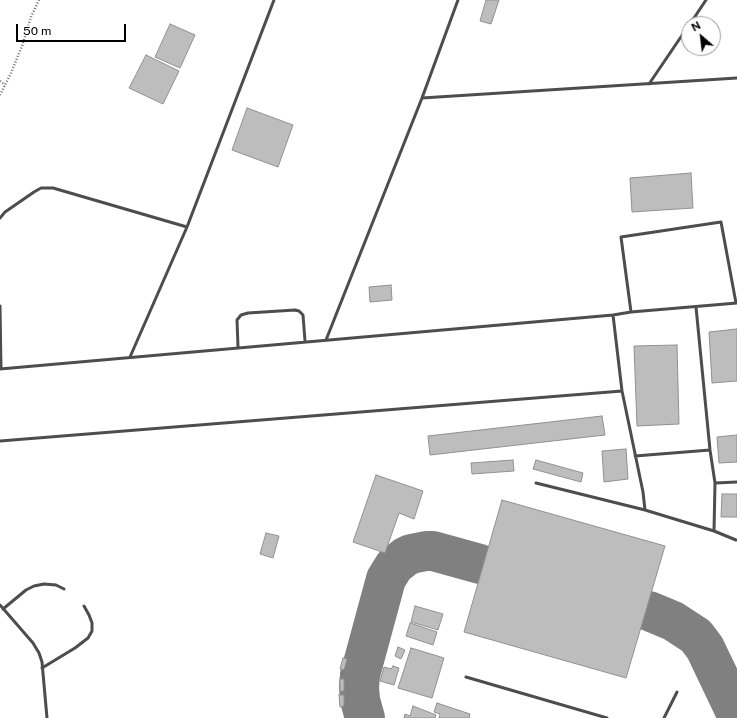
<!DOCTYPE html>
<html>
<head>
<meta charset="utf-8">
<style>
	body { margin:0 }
	#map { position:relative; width:737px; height:718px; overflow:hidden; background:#fff; font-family:"Public Sans",sans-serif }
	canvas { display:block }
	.north { position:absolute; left:681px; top:16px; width:40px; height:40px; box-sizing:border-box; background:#fff; border:1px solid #999; border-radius:50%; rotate:332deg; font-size:11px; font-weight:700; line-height:16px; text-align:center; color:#000 }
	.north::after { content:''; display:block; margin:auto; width:14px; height:18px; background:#000; clip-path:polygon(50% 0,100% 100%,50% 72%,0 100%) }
	.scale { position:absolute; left:16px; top:24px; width:110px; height:18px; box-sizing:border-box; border:2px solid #000; border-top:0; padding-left:5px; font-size:12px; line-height:14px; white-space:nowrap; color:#000; -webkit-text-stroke:3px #fff; paint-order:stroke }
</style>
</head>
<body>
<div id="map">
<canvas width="737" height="718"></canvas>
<div class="north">N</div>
<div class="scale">50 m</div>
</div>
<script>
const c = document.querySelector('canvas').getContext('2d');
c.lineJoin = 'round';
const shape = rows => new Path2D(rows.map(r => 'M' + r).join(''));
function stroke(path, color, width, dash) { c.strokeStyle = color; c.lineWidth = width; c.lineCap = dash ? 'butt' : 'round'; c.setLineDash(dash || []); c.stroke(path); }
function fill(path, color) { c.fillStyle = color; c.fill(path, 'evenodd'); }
stroke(shape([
	[649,611,673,621,696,636,705,648,737,715],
	[365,718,360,700,359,687,360,675,386,579,394,566,405,557,411,554,426,551,433,551,480,564]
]), '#808080', 40);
const building = shape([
	[486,0,499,0,491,24,480,21,486,0],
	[170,24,195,35,180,68,155,57,170,24],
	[146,55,179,71,163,104,129,88,146,55],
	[247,108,293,125,278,167,232,150,247,108],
	[691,173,693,208,632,212,630,178,691,173],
	[391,285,392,300,370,302,369,287,391,285],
	[737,329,737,381,712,383,709,332,737,329],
	[677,345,679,424,637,426,634,346,677,345],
	[602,416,605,435,430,455,428,436,602,416],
	[737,435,737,462,719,463,717,437,737,435],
	[626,449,628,479,604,482,602,451,626,449],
	[513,460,514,471,472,474,471,463,513,460],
	[536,460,583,473,581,482,533,469,536,460],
	[376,475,423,491,414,519,399,513,385,553,353,542,376,475],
	[722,494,737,494,737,517,721,517,722,494],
	[502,500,665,546,626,678,464,632,502,500],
	[266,533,279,536,273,558,260,554,266,533],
	[415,606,443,614,438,630,411,622,415,606],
	[410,623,437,632,433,645,406,636,410,623],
	[398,647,405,650,401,659,395,656,398,647],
	[411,648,444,658,432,698,398,688,411,648],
	[343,658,347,659,344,670,340,669,343,658],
	[393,666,399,668,394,685,380,681,384,667,391,669,393,666],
	[340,679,344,679,344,691,340,691,340,679],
	[339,695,344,695,344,706,340,707,339,695],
	[437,703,470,714,469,718,439,718,440,714,434,712,437,703],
	[413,706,436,715,435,718,404,718,405,714,410,716,413,706]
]);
fill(building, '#bdbdbd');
stroke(building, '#919191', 1);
stroke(shape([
	[0,81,5,85],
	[0,95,11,73,22,46,31,17,39,0]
]), '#6f6f6f', 2.5, [1, 2]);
stroke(shape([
	[690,24,706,0],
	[649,84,689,25],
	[422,98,737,78],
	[0,218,5,212,34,192,41,188,53,188,187,227],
	[0,306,1,369],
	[631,312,621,237,721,222,736,303],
	[613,315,622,391,643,492,645,510,714,531,715,483,710,450,696,307],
	[326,340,422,98,458,0],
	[238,347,237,320,241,315,248,313,295,310,299,311,303,315,305,341],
	[130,357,187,227,274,0],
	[0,369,613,315,631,312,737,303],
	[0,441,622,391],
	[635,456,710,450],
	[536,483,645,510],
	[715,483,737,482],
	[714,531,736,540],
	[0,605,33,643,39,653,42,662,47,718],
	[3,609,26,590,34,586,44,584,56,585,64,589],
	[42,668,75,648,88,638,92,631,92,623,89,615,84,606],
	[466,677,607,718],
	[664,718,677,692]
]), '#4d4d4d', 3);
</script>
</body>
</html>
